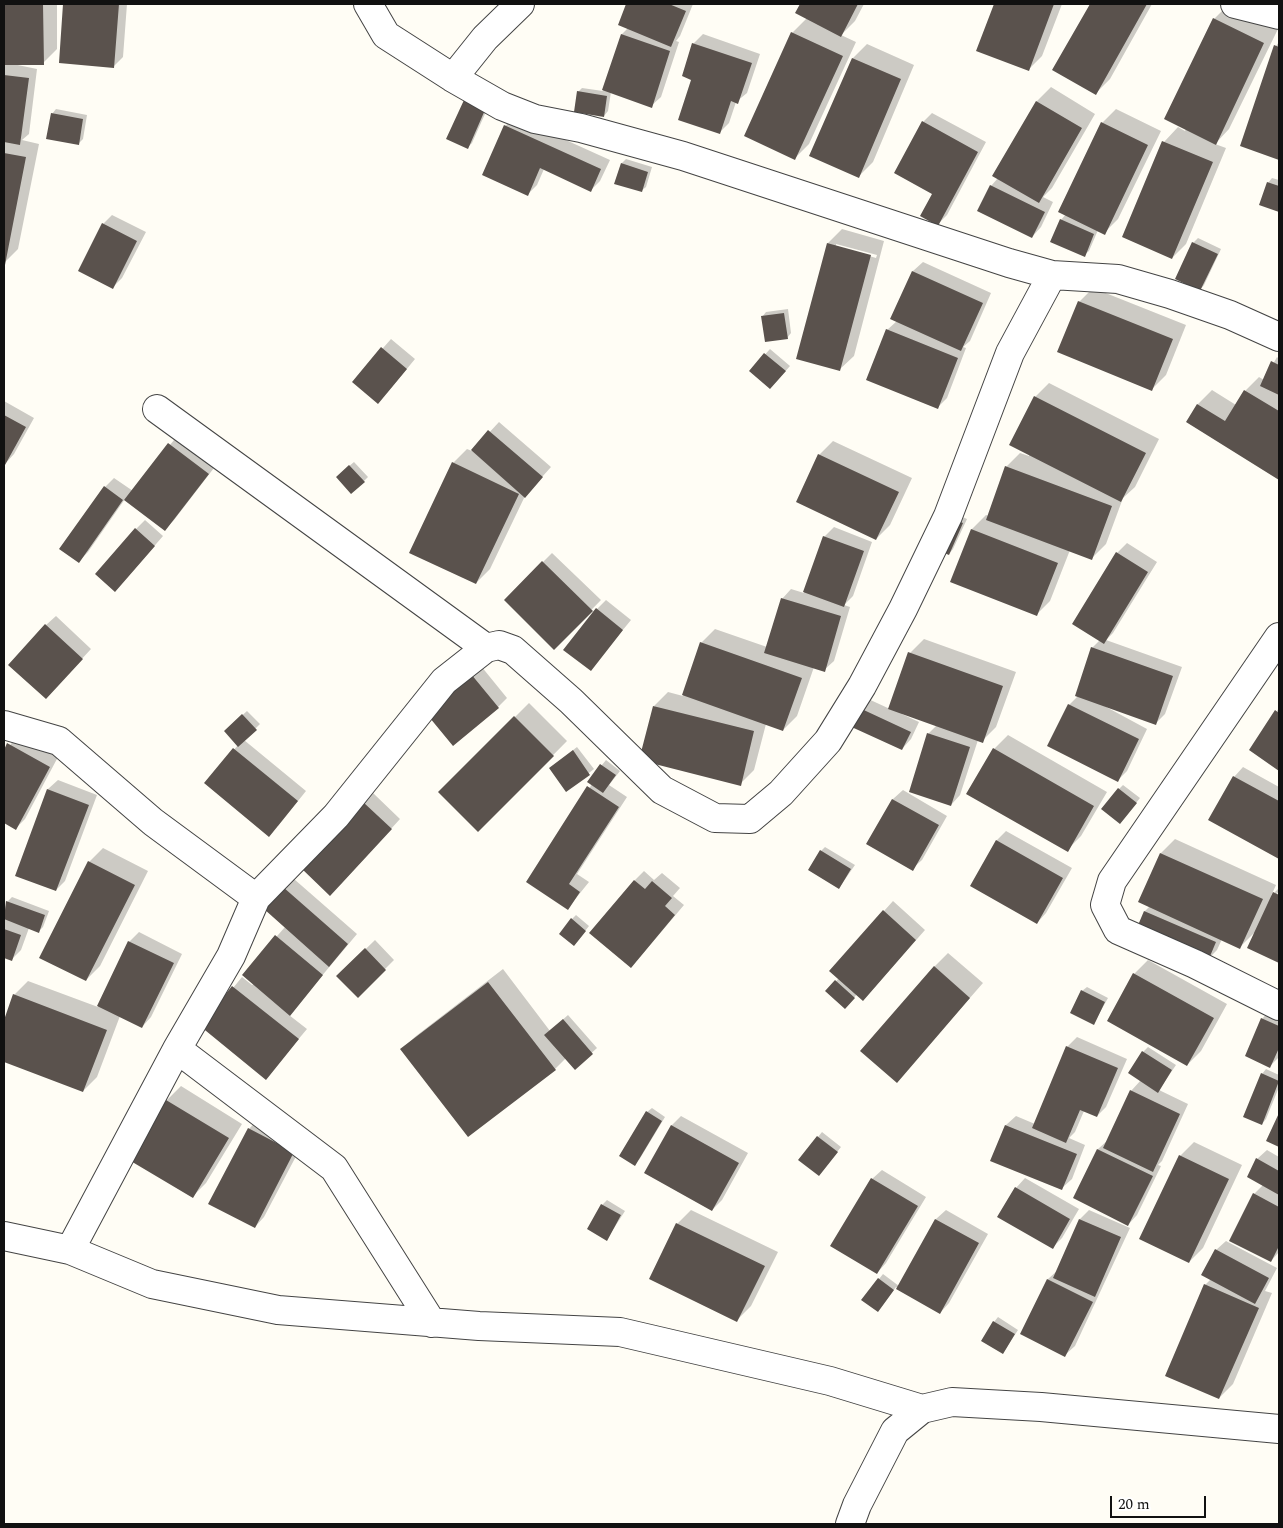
<!DOCTYPE html>
<html>
<head>
<meta charset="utf-8">
<style>
	body { margin:0 }
	#map { position:relative; width:1283px; height:1528px; overflow:hidden; background:#fffdf5; font-family:Spectral,serif }
	canvas { display:block }
	.frame { position:absolute; inset:0; border:5px solid #111; pointer-events:none }
	.scale { position:absolute; left:1110px; top:1496px; width:96px; height:22px; box-sizing:border-box; border:2px solid #111; border-top:0; padding-left:6px; font-size:15px; line-height:18px; white-space:nowrap; color:#111; -webkit-text-stroke:4px #fff; paint-order:stroke }
</style>
</head>
<body>
<div id="map">
<canvas width="1283" height="1528"></canvas>
<div class="frame"></div>
<div class="scale">20 m</div>
</div>
<script>
const c = document.querySelector('canvas').getContext('2d');
c.lineJoin = 'round';
function fill(path, color) { c.fillStyle = color; c.fill(path, 'evenodd'); }
const shape = rows => new Path2D(rows.map(r => 'M' + r).join(''));
function stroke(path, color, width, dash) { c.strokeStyle = color; c.lineWidth = width; c.lineCap = dash ? 'butt' : 'round'; c.setLineDash(dash || []); c.stroke(path); }
fill(shape([
	[4,4,57,4,57,49,43,63,8,63,37,69,29,134,22,140,39,144,18,249,4,263],
	[65,4,127,4,123,57,114,66,60,62],
	[628,4,693,4,680,36,676,41,679,42,661,97,651,106,611,92,608,111,604,116,578,92,582,88,603,91,622,34,628,28,619,24],
	[801,4,864,4,855,21,841,35,856,42,809,144,795,158,745,135,792,33,807,18,797,12],
	[995,4,1062,4,1042,56,1028,70,978,50],
	[1091,4,1152,4,1110,79,1096,93,1054,70],
	[1228,5,1278,29,1229,129,1215,144,1226,148,1186,244,1172,258,1123,237,1164,142,1178,127,1185,131,1186,129,1214,19],
	[703,34,760,54,747,93,736,102,729,123,720,132,693,79,693,44],
	[1279,42,1279,159,1242,146,1276,46],
	[867,44,914,65,873,162,859,176,811,156,853,58],
	[1051,87,1095,114,1052,188,1043,197,1053,202,1041,227,1032,237,991,186,998,178,994,176,1037,101],
	[489,105,472,143,468,147,448,138],
	[56,109,87,115,83,139,78,144,52,114],
	[1116,109,1161,131,1118,219,1104,233,1098,230,1089,251,1084,255,1061,220,1066,214,1059,211,1102,123],
	[932,113,986,142,947,215,938,224,923,122],
	[515,117,610,160,600,181,591,190,544,169,537,185,528,194,505,126],
	[626,159,652,167,646,187,641,191,622,163],
	[1272,178,1279,180,1279,210,1261,204,1268,183],
	[112,215,146,232,122,278,113,287,103,224],
	[842,229,884,241,854,356,839,370,797,358,828,243],
	[836,244,877,255,876,258,836,246],
	[1198,238,1221,249,1204,285,1200,290,1193,243],
	[923,262,991,293,970,341,963,347,966,348,947,398,937,408,887,330,897,321,892,319,913,271],
	[1093,288,1186,325,1166,375,1152,389,1079,302],
	[788,309,791,333,787,338,762,317,766,312],
	[391,339,415,359,387,393,353,382],
	[770,349,790,366,775,383,751,370],
	[1277,357,1279,359,1279,478,1187,422,1198,404,1212,390,1236,405,1245,391,1259,377,1264,380],
	[1049,383,1159,439,1135,487,1123,498,1106,544,1092,558,1070,550,1050,601,1036,615,952,581,972,529,986,515,989,516,1006,467,1020,453,1029,456,1035,397],
	[4,401,34,418,14,454,5,464],
	[499,422,551,467,525,496,490,569,476,583,453,463,467,449,472,451],
	[178,435,217,464,174,520,165,529,125,499,88,552,79,561,105,487,114,478,133,491],
	[833,441,912,478,890,525,876,539,819,455],
	[354,462,368,477,364,481,342,472],
	[956,514,967,519,953,549,949,554],
	[145,520,163,536,124,581,136,529],
	[834,527,872,542,853,596,844,605,850,607,834,661,824,670,814,667,797,716,783,730,766,724,754,770,740,784,654,706,668,692,683,696,701,643,715,629,767,647,782,599,791,589,804,593,824,537],
	[1127,543,1157,562,1113,633,1106,640,1182,667,1165,714,1156,723,1097,702,1147,729,1127,771,1118,780,1049,746,1069,705,1078,696,1092,648,1100,640,1074,624,1117,553],
	[552,553,601,600,554,648,505,600],
	[606,600,631,620,590,670,597,609],
	[56,616,91,649,55,688,46,625],
	[924,639,1016,672,996,727,982,741,978,740,960,795,951,805,928,734,937,725,903,713,902,714,919,722,911,739,902,749,847,723,864,697,890,709,910,653],
	[481,666,507,698,498,707,427,712],
	[529,703,567,741,478,831,440,792],
	[1279,708,1279,770,1250,750],
	[247,711,260,724,244,740,306,791,278,826,206,783,238,745,225,731],
	[18,735,58,757,25,819,16,828,4,822,4,753],
	[1008,735,1107,792,1081,836,1067,850,994,749],
	[577,747,594,769,567,790,550,768],
	[606,760,620,771,609,785,627,797,577,874,589,882,568,908,528,882,592,784,589,781],
	[1243,767,1279,787,1279,858,1210,820,1234,777],
	[58,780,97,795,65,881,56,890,16,875,48,789],
	[1123,785,1140,798,1124,818,1119,789],
	[903,790,947,816,922,860,912,869,868,843,893,799],
	[373,793,400,819,340,885,364,803],
	[1006,831,1072,868,1046,913,1037,923,972,886,997,840],
	[1175,839,1276,885,1271,896,1279,888,1279,894,1276,892,1279,896,1279,961,1249,947,1255,932,1240,947,1222,939,1217,950,1208,959,1137,929,1145,911,1150,906,1140,902,1161,853],
	[825,847,855,865,839,888,821,851],
	[103,848,148,871,100,966,86,980,89,862],
	[644,871,654,880,662,873,680,888,673,896,684,905,640,957,635,880],
	[294,879,357,934,289,1015,307,1029,266,1078,202,1026,242,977,252,985,254,984,243,975,285,927,284,888],
	[12,897,49,911,43,927,39,931,29,928,21,950,12,959,4,956,4,912,7,902],
	[893,901,925,930,872,990,857,994,849,1004,827,991,839,978,884,911],
	[576,915,589,926,578,940,572,919],
	[139,932,182,954,151,1017,142,1027,120,1016,97,1077,83,1091,4,1061,4,1023,14,995,28,981,98,1007,129,942],
	[375,940,394,960,358,996,338,976],
	[948,953,983,983,897,1081,934,967],
	[1148,960,1227,1004,1201,1051,1187,1065,1108,1020,1134,974],
	[503,969,550,1031,568,1015,597,1048,575,1068,566,1058,555,1069,402,1049,416,1036],
	[1087,987,1108,998,1094,1023,1082,991],
	[1271,1009,1279,1013,1279,1057,1270,1066,1262,1019],
	[1077,1037,1127,1059,1106,1107,1097,1116,1084,1111,1075,1132,1069,1138,1085,1145,1072,1179,1062,1188,992,1160,1006,1125,1016,1116,1035,1124,1067,1047],
	[1148,1047,1176,1065,1159,1090,1188,1104,1162,1161,1158,1165,1161,1166,1137,1215,1127,1226,1127,1224,1074,1198,1098,1149,1108,1140,1131,1091,1141,1080,1143,1052],
	[1266,1069,1279,1075,1279,1087,1266,1119,1262,1124,1262,1074],
	[181,1086,242,1124,206,1183,192,1197,131,1160,167,1100],
	[652,1108,665,1117,639,1160,647,1112],
	[681,1116,748,1153,722,1200,712,1210,646,1172,672,1125],
	[258,1119,303,1143,264,1217,255,1227,249,1129],
	[822,1132,841,1147,823,1170,818,1137],
	[1194,1142,1242,1165,1203,1248,1189,1262,1180,1156],
	[1267,1150,1279,1157,1279,1252,1271,1261,1254,1194,1263,1185,1257,1159],
	[882,1170,926,1197,886,1263,877,1273,872,1179],
	[1025,1178,1079,1209,1062,1238,1053,1247,1016,1188],
	[607,1200,625,1211,607,1239,602,1205],
	[691,1210,778,1252,751,1306,737,1320,677,1224],
	[946,1210,988,1234,949,1303,940,1313,896,1287,882,1306,863,1299,883,1274,899,1286,936,1219],
	[1089,1210,1130,1228,1075,1346,1065,1355,1022,1333,1048,1279,1058,1270,1080,1219],
	[1226,1241,1277,1268,1265,1291,1272,1293,1233,1384,1219,1398,1205,1285,1211,1279,1216,1250],
	[998,1317,1018,1330,1003,1353,994,1322]
]), '#0003');
fill(shape([
	[4,4,43,4,44,65,4,65],
	[63,4,119,4,114,68,59,63],
	[626,4,669,4,686,11,671,47,618,25],
	[800,4,858,4,841,37,795,13],
	[994,4,1054,4,1029,71,976,51],
	[1090,4,1147,4,1096,95,1052,70],
	[1213,18,1264,43,1216,145,1164,119],
	[791,32,843,56,795,160,744,136],
	[621,34,670,51,652,108,602,90],
	[692,43,752,63,738,104,731,101,720,134,678,120,691,80,682,76],
	[1274,45,1279,47,1279,160,1240,146],
	[852,58,901,79,859,178,809,156],
	[4,75,29,78,20,145,4,142],
	[577,91,607,96,604,117,574,112],
	[464,100,485,110,468,149,446,139],
	[1036,101,1082,128,1039,203,992,176],
	[51,113,83,119,79,145,46,139],
	[922,121,978,152,938,226,920,216,932,194,894,173],
	[1101,122,1148,145,1105,235,1058,212],
	[504,125,601,169,591,192,540,168,528,196,482,175],
	[1162,141,1213,162,1172,259,1122,237],
	[4,153,26,157,5,265,4,265],
	[621,163,648,172,642,192,614,184],
	[1267,182,1279,186,1279,212,1259,205],
	[990,185,1045,212,1032,238,977,211],
	[1060,219,1094,234,1085,257,1050,242],
	[102,223,137,241,113,289,78,271],
	[1192,242,1218,254,1200,291,1175,279],
	[827,243,871,255,840,371,796,359],
	[912,271,983,303,961,351,890,319],
	[1078,301,1173,339,1152,391,1057,352],
	[784,313,788,339,765,342,761,316],
	[886,329,958,358,938,409,866,380],
	[381,347,407,369,378,404,352,382],
	[764,353,786,371,770,389,749,371],
	[1271,361,1279,365,1279,395,1260,386],
	[1244,390,1279,411,1279,480,1186,422,1197,404,1225,421],
	[1034,396,1146,453,1121,502,1009,445],
	[4,415,26,427,5,465,4,464],
	[488,430,543,477,525,498,471,450],
	[168,443,209,474,165,531,124,500],
	[818,454,899,492,876,540,796,502],
	[452,462,519,494,476,584,409,553],
	[349,465,365,482,351,494,336,477],
	[1005,466,1112,506,1092,560,986,520],
	[104,486,123,500,79,563,59,549],
	[951,518,963,523,949,555,937,550],
	[135,528,155,546,115,592,95,574],
	[971,529,1058,563,1037,616,950,582],
	[823,536,864,551,844,607,803,592],
	[1116,552,1148,572,1104,644,1072,624],
	[542,561,593,611,554,650,504,600],
	[781,598,841,616,825,672,764,653],
	[596,608,623,630,591,671,563,650],
	[45,624,83,659,46,699,8,665],
	[700,642,802,678,783,731,682,695],
	[1091,647,1173,676,1156,725,1075,696],
	[908,652,1003,686,983,743,888,709],
	[471,674,499,708,453,746,425,712],
	[1068,704,1139,739,1118,782,1047,746],
	[853,705,911,732,902,750,845,724],
	[653,706,754,731,741,786,639,760],
	[1275,710,1279,713,1279,771,1249,750],
	[242,714,257,730,238,747,224,731],
	[514,716,554,756,478,832,438,792],
	[927,733,970,747,951,806,909,792],
	[7,743,50,767,16,830,4,823,4,750],
	[233,748,298,801,269,837,204,783],
	[993,748,1094,806,1068,852,966,794],
	[573,750,590,775,566,792,549,768],
	[600,764,616,775,603,793,587,782],
	[1233,776,1279,801,1279,859,1208,820],
	[587,786,619,807,569,884,580,892,568,910,526,882],
	[1118,788,1137,803,1120,824,1101,809],
	[47,789,89,805,56,891,15,876],
	[892,799,939,825,913,871,866,844],
	[363,802,392,829,330,896,301,868],
	[996,840,1063,878,1037,924,970,886],
	[820,850,851,869,839,889,808,870],
	[1160,853,1263,899,1240,949,1138,902],
	[88,861,135,885,86,981,39,958],
	[634,880,645,889,652,881,672,898,665,906,675,915,631,968,589,933],
	[283,887,348,944,329,967,264,909],
	[1273,892,1279,895,1279,963,1247,948],
	[6,901,45,915,39,933,4,919],
	[883,910,916,940,863,1001,829,971],
	[1144,911,1216,942,1208,961,1136,930],
	[571,918,586,931,574,946,559,934],
	[4,929,21,935,12,961,4,958],
	[275,935,323,975,290,1016,242,975],
	[128,941,174,963,142,1028,97,1006],
	[365,948,386,970,358,998,336,976],
	[934,966,970,998,897,1083,860,1051],
	[1133,973,1214,1018,1187,1066,1107,1021],
	[835,980,855,998,845,1009,825,991],
	[488,982,556,1070,468,1137,400,1049],
	[232,986,299,1039,266,1080,200,1026],
	[1081,990,1105,1002,1094,1025,1070,1013],
	[13,994,107,1030,83,1092,4,1062,4,1020],
	[1261,1018,1279,1026,1279,1048,1270,1068,1245,1056],
	[563,1019,593,1054,575,1070,544,1035],
	[1066,1046,1118,1068,1097,1117,1080,1110,1066,1143,1032,1128],
	[1142,1051,1172,1070,1158,1093,1128,1073],
	[1261,1073,1279,1081,1262,1125,1243,1117],
	[1130,1090,1180,1114,1153,1172,1103,1148],
	[166,1100,229,1138,193,1198,129,1160],
	[646,1111,662,1121,635,1166,619,1156],
	[1279,1113,1279,1147,1266,1141],
	[671,1125,739,1163,712,1211,644,1173],
	[1005,1125,1077,1154,1062,1190,990,1161],
	[248,1128,294,1152,255,1228,208,1204],
	[817,1136,838,1152,819,1176,798,1160],
	[1097,1149,1153,1176,1128,1226,1073,1198],
	[1179,1155,1229,1179,1189,1263,1139,1239],
	[1256,1158,1279,1171,1279,1195,1247,1177],
	[871,1178,918,1206,877,1274,830,1246],
	[1015,1187,1070,1219,1053,1249,997,1217],
	[1253,1193,1279,1207,1279,1246,1271,1262,1229,1241],
	[601,1204,621,1215,607,1241,587,1229],
	[935,1219,979,1243,940,1314,896,1289],
	[1079,1219,1121,1237,1095,1297,1053,1278],
	[676,1223,765,1266,737,1322,649,1279],
	[1215,1249,1269,1278,1255,1304,1201,1275],
	[878,1278,894,1290,878,1312,861,1300],
	[1047,1279,1093,1302,1065,1357,1020,1334],
	[1204,1284,1259,1308,1219,1399,1165,1376],
	[993,1321,1015,1334,1003,1354,981,1341]
]), '#5a524d');
const minor = shape([
	[368,4,386,35,453,78],
	[520,4,485,38,453,78,502,106,535,119,581,128,683,156,1009,263,1052,275,1118,279,1170,294,1230,315,1279,337],
	[1235,4,1279,15],
	[157,409,486,648],
	[1279,637,1112,881,1105,905,1118,930,1195,964,1279,1006],
	[4,725,59,741,153,822,256,898],
	[177,1049,334,1168,432,1323],
	[4,1236,70,1250,152,1284,278,1310,479,1326,620,1332,830,1381,922,1409],
	[70,1250,177,1049,231,956,256,898,336,816,444,681,486,648,499,645,513,650,571,701,662,790,715,818,750,819,781,793,828,741,862,686,903,609,948,516,1010,353,1052,275],
	[850,1524,857,1505,895,1431,922,1409,952,1402,1041,1407,1279,1429]
]);
stroke(minor, '#444', 30);
stroke(minor, '#fff', 28);
</script>
</body>
</html>
